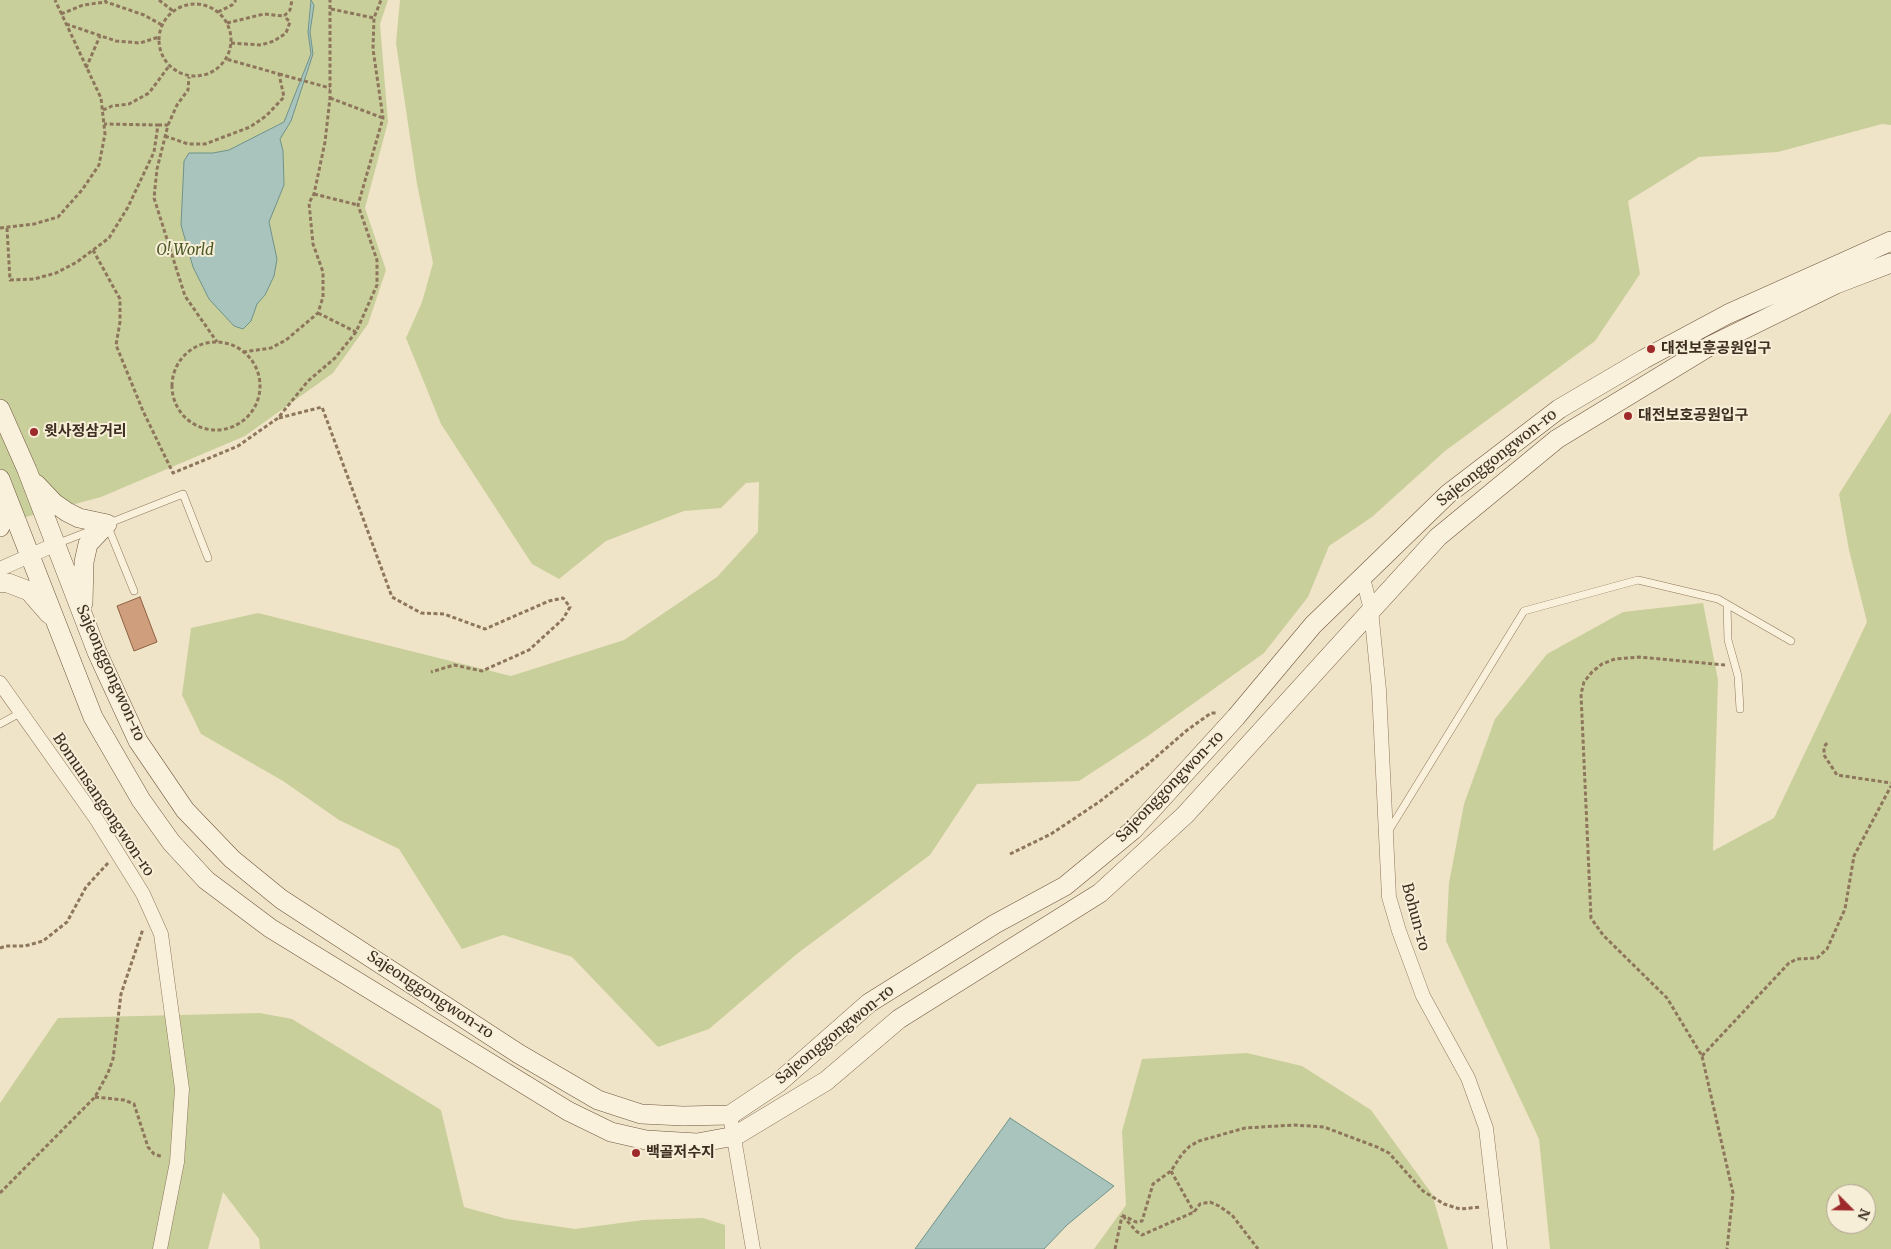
<!DOCTYPE html>
<html>
<head>
<meta charset="utf-8">
<style>
	body { margin:0 }
	#map { position:relative; width:1891px; height:1249px; overflow:hidden; background:#f0e4c8; font-family:Merriweather,serif }
	canvas { display:block }
	.north { position:absolute; left:1826px; top:1184px; width:50px; height:50px; box-sizing:border-box; background:#f7eed8; border:1px solid #ada18e; border-radius:50%; rotate:113deg; font-size:14px; font-weight:700; line-height:20px; text-align:center; color:#3d2e20 }
	.north::after { content:''; display:block; margin:auto; width:18px; height:22px; background:#9e2a2b; clip-path:polygon(50% 0,100% 100%,50% 72%,0 100%) }
</style>
</head>
<body>
<div id="map">
<canvas width="1891" height="1249"></canvas>
<div class="north">N</div>
</div>
<script>
const c = document.querySelector('canvas').getContext('2d');
c.lineJoin = 'round';
function fill(path, color) { c.fillStyle = color; c.fill(path, 'evenodd'); }
const shape = rows => new Path2D(rows.map(r => 'M' + r).join(''));
function stroke(path, color, width, dash) { c.strokeStyle = color; c.lineWidth = width; c.lineCap = dash ? 'butt' : 'round'; c.setLineDash(dash || []); c.stroke(path); }
function write(font, color, halo, rows, align = 'center') {
  c.font = font + ' Merriweather,"Noto Sans KR",serif'; c.lineWidth = 4; c.setLineDash([]); c.textBaseline = 'middle'; c.strokeStyle = halo; c.fillStyle = color; for (const [text, x, y, turn = 0] of rows) {
    c.save(); c.translate(x, y); c.rotate((+turn || 0) * Math.PI / 180); c.textAlign = isNaN(turn) ? turn : align; if (halo) c.strokeText(text, 0, 0); c.fillText(text, 0, 0); c.restore();
  }
}
fill(shape([
	[0,0,388,0,380,24,388,122,365,208,386,270,368,324,333,373,245,436,101,497,0,524],
	[400,0,1891,0,1891,125,1882,124,1778,152,1699,157,1628,201,1640,274,1595,341,1445,451,1372,517,1329,546,1308,597,1264,653,1145,738,1079,781,977,784,930,855,798,953,709,1029,658,1047,572,957,503,935,462,949,399,849,339,820,283,781,201,734,182,695,191,628,258,613,511,676,624,640,717,577,758,532,759,482,746,483,721,508,684,511,606,541,559,579,532,564,441,424,406,338,422,302,433,263,417,184,396,43],
	[1891,412,1891,1249,1550,1249,1539,1139,1446,941,1449,883,1464,804,1495,719,1547,654,1623,612,1703,603,1718,680,1713,851,1774,818,1867,622,1849,550,1839,494],
	[1836,1194,1866,1194,1866,1224,1836,1224],
	[260,1013,292,1019,441,1110,464,1207,507,1219,575,1229,643,1220,703,1218,725,1225,725,1249,260,1249,259,1239,223,1192,208,1249,0,1249,0,1103,58,1018],
	[1247,1053,1302,1066,1371,1110,1432,1194,1448,1249,1094,1249,1126,1205,1122,1131,1142,1059]
]), '#c9cf9b');
const water = shape([
	[311,0,314,5,310,32,313,54,291,121,280,139,283,151,284,185,269,222,277,259,274,276,265,295,257,304,251,321,243,329,234,326,209,299,193,267,181,225,184,161,189,153,213,153,229,150,284,122,311,54,308,32,311,0],
	[1010,1118,1114,1186,1067,1225,1044,1249,915,1249,1010,1118]
]);
fill(water, '#a9c4bc');
stroke(water, '#6f938a', 1);
const building = shape([
	[140,597,157,642,134,651,117,606,140,597]
]);
fill(building, '#cf9f7d');
stroke(building, '#8d5f41', 1);
const lane = shape([
	[107,524,183,494,208,558],
	[108,527,134,591],
	[56,544,95,529],
	[1727,605,1728,640,1738,676,1740,709],
	[0,724,20,713],
	[1388,832,1524,611,1638,580,1718,599,1791,641]
]);
const street = shape([
	[0,569,56,544],
	[1363,578,1371,610,1379,690,1389,897,1399,931,1423,996,1468,1078,1486,1128,1500,1249],
	[0,683,97,820,143,894,161,934,182,1089,177,1162,160,1249],
	[730,1115,753,1249]
]);
const secondary = shape([
	[0,409,27,470,97,652,138,741,185,810,232,859,281,899,519,1054,598,1100,641,1114,683,1116,730,1115,778,1083,869,1003,995,924,1065,886,1133,830,1236,717,1313,625,1448,494,1559,409,1644,359,1728,314,1891,241],
	[0,479,93,717,141,800,171,842,206,880,270,928,568,1111,611,1132,646,1140,697,1143,735,1136,826,1081,899,1019,1100,893,1185,815,1438,537,1557,439,1710,346,1836,284,1891,263],
	[36,484,54,503,67,512,79,518,107,524],
	[0,527,3,491],
	[0,583,8,583,29,591,49,614],
	[83,603,84,562,88,544,107,524]
]);
stroke(lane, '#8d765c', 8);
stroke(street, '#8d765c', 15);
stroke(secondary, '#6f573f', 20);
stroke(shape([
	[105,0,106,2,144,15,162,25],
	[159,0,173,11],
	'159 40a36 36 0 1 1 72 0a36 36 0 1 1-72 0Z',
	[331,9,374,18],
	[218,12,232,5,236,0],
	[61,14,83,5,106,2],
	[227,23,264,14,284,16,290,10,292,0],
	[66,24,116,41,140,43,159,37],
	[231,43,261,45,274,41,286,33,290,22,284,16],
	[86,68,100,36],
	[279,74,330,88],
	[330,98,383,118],
	[103,110,112,106,129,104,149,93,169,66],
	[158,125,168,125,157,169,154,198,185,296,217,342],
	[168,125,177,105,188,90,189,77],
	[165,136,188,144,205,144,250,127,266,116,284,97,279,74,226,59],
	[314,194,358,205],
	[0,228,34,224,58,217,82,190,99,165,105,134,101,98,55,0],
	[7,228,10,280,34,279,56,273,77,262,109,238,128,207,154,152,158,125,104,124],
	[93,250,120,299,120,322,116,345,143,411,173,473,238,446,278,418,308,381,335,358,356,332,377,285,377,260,358,205,383,118,373,49,374,18,381,0],
	[318,313,356,332],
	'172 386a44 44 0 1 1 88 0a44 44 0 1 1-88 0Z',
	[243,352,271,348,286,340,318,313,323,297,323,272,313,244,309,203,314,194,325,142,330,98,330,0],
	[279,418,322,407,392,597,421,613,444,614,485,629,549,601,563,598,570,607,563,619,529,650,482,671,454,665,431,672],
	[1725,665,1639,657,1615,659,1602,664,1592,672,1584,682,1581,694,1591,918,1603,935,1667,998,1702,1056,1733,1193,1727,1249],
	[1827,743,1824,747,1824,755,1837,775,1891,783],
	[1010,854,1051,834,1099,802,1148,764,1186,731,1211,713,1216,713],
	[0,948,6,946,25,946,43,941,67,922,86,887,108,863],
	[1702,1056,1789,963,1797,959,1817,958,1827,949,1845,909,1854,856,1891,786],
	[95,1097,124,1100,134,1104,148,1147,154,1154,163,1157],
	[1171,1171,1194,1212],
	[0,1193,95,1097,108,1073,113,1059,121,994,143,929],
	[1122,1215,1136,1222,1142,1221,1153,1184,1171,1171,1182,1154,1190,1146,1199,1141,1245,1128,1294,1125,1324,1127,1377,1147,1389,1153,1423,1191,1444,1204,1460,1209,1481,1207],
	[1123,1216,1136,1231,1142,1235,1194,1212,1200,1204,1210,1202,1219,1206,1232,1215,1258,1249],
	[1115,1249,1122,1216]
]), '#8d765c', 3, [4, 2.5]);
stroke(lane, '#faf1dc', 7);
stroke(street, '#faf1dc', 14);
stroke(secondary, '#faf1dc', 19);
for (const [x, y, r, color] of [
	[1651,349,5,"#9e2a2b"],
	[1628,416,5,"#9e2a2b"],
	[34,432,5,"#9e2a2b"],
	[636,1153,5,"#9e2a2b"]
]) { const dot = new Path2D(); dot.arc(x, y, r, 0, 2 * Math.PI); c.fillStyle = color; c.fill(dot); stroke(dot, '#f7eed8', 2); }
write('italic 15px', '#4d5a26', '#f7eed8', [
	["O! World",185,251]
]);
write('bold 15px', '#3d2e20', '#f7eed8', [
	["대전보훈공원입구",1661,349],
	["대전보호공원입구",1638,416],
	["윗사정삼거리",44,432],
	["백골저수지",646,1153]
], 'left');
write('15px', '#3d2e20', '#f7eed8', [
	["Sajeonggongwon-ro",1497,458,-38],
	["Sajeonggongwon-ro",110,673,66],
	["Sajeonggongwon-ro",1170,787,-46],
	["Bomunsangongwon-ro",103,805,56],
	["Bohun-ro",1415,917,75],
	["Sajeonggongwon-ro",430,995,33],
	["Sajeonggongwon-ro",835,1035,-39]
]);
</script>
</body>
</html>
